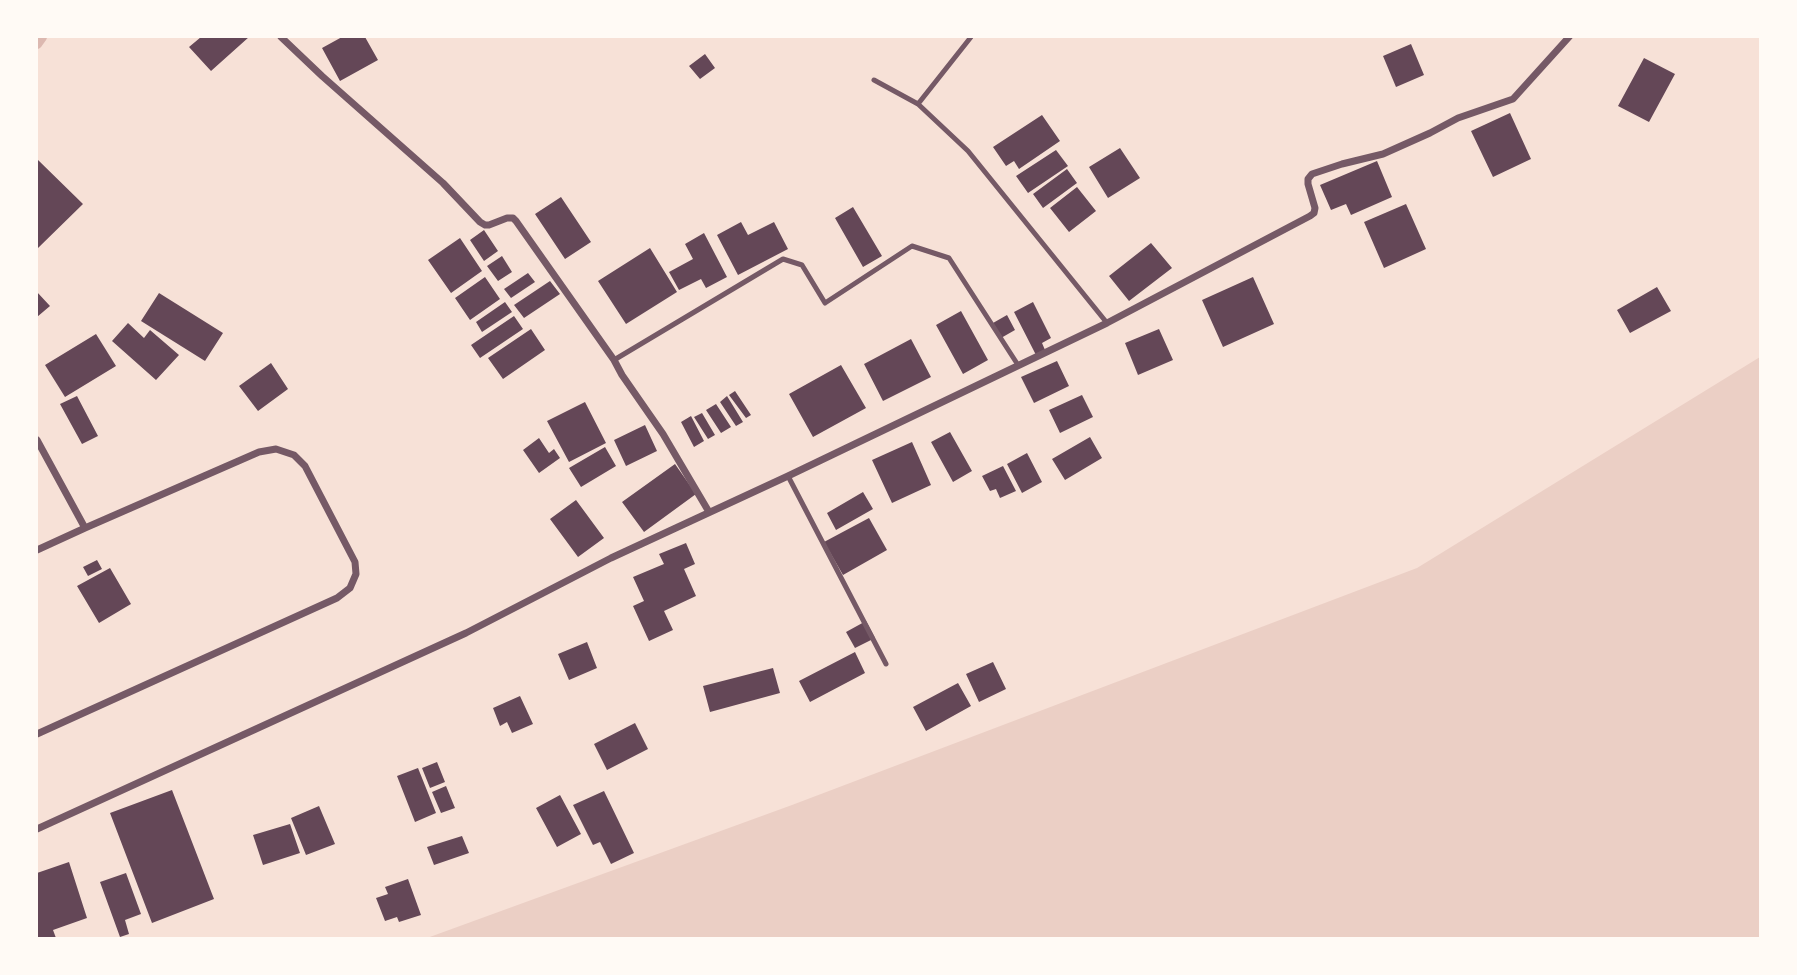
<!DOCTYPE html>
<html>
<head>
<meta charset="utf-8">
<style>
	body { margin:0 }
	#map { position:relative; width:1797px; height:975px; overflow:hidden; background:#f7e1d7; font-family:Rubik,sans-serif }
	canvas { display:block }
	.frame { position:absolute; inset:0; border:38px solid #fffaf5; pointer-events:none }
</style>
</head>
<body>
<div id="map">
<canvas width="1797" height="975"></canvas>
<div class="frame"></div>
</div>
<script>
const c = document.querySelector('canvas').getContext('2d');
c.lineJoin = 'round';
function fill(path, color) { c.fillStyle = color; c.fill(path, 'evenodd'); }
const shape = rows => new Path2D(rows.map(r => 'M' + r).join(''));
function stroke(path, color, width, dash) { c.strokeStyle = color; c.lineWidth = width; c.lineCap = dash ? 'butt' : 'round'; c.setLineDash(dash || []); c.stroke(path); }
fill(shape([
	[1760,355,1760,938,427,938,792,805,1417,568,1760,357]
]), '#ebcfc5');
stroke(shape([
	[37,44,42,37]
]), '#dcb8b0', 10);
fill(shape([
	[201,37,249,37,211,71,189,47],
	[342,37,365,37,378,60,340,81,322,48],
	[1411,44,1424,75,1396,87,1383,56],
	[705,54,715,68,700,79,689,66],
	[1644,58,1675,74,1649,122,1618,106],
	[1510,113,1531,159,1493,177,1471,131],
	[1042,115,1060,141,1019,169,1014,161,1006,166,993,147],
	[1120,148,1140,178,1108,198,1089,167],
	[1056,150,1068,166,1028,193,1016,176],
	[37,159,83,204,37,249],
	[1377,161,1392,197,1351,215,1346,204,1331,210,1320,185],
	[1067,169,1077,183,1043,208,1033,194],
	[1077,187,1096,211,1069,232,1050,208],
	[561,197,591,242,565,259,535,214],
	[1406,204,1426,249,1384,268,1364,222],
	[853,207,882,256,863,267,835,218],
	[741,222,748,235,774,222,788,249,738,275,717,235],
	[484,230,498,251,484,261,470,240],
	[704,233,727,277,706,288,701,279,679,290,669,272,693,259,685,244],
	[460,238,482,271,451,293,428,260],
	[1151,243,1172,268,1129,301,1109,276],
	[650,248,677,292,626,324,598,281],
	[502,256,512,272,498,281,487,266],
	[528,273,535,282,511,298,504,289],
	[485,277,500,299,470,320,455,298],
	[1253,277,1274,324,1223,347,1202,300],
	[550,281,560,294,524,318,514,305],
	[1657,287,1671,311,1630,333,1617,310],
	[37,292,50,306,37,317],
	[159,293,223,333,205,361,141,321],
	[505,302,512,312,482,332,476,322],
	[1033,302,1051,338,1042,343,1045,350,1036,355,1014,312],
	[961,311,988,360,963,374,936,325],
	[1007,315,1015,330,1001,338,993,323],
	[514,316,523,329,480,358,471,345],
	[128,323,144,338,150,330,179,355,156,380,112,341],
	[531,329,545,350,503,379,488,358],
	[1159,329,1173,360,1138,375,1125,343],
	[96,334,116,366,65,397,45,365],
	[911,339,931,377,883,401,864,364],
	[1057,361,1069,386,1034,403,1021,377],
	[271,363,288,389,258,411,239,386],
	[841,365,866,408,813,437,789,394],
	[735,391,751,415,746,418,729,395],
	[1082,395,1093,417,1060,433,1049,410],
	[77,396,98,436,82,444,60,404],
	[727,396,743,422,736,426,720,402],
	[585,402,606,443,569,462,547,421],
	[716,404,731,427,721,433,706,410],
	[702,413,715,435,708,439,694,417],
	[691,416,704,441,694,447,681,422],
	[645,425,657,451,626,466,614,440],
	[950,432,972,471,953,482,931,442],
	[1090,437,1102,458,1065,480,1052,459],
	[539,438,549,453,554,449,560,458,539,473,523,450],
	[912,442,931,485,892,503,872,460],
	[605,447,616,466,581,487,569,468],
	[1027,453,1042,482,1022,493,1007,464],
	[675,464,696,494,644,532,622,502],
	[1003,466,1016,491,1000,498,996,489,990,491,982,476],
	[863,492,873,509,836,530,827,513],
	[576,500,604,538,578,557,550,519],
	[869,518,887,550,843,575,824,542],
	[686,543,695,564,684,569,696,596,664,611,673,630,649,641,633,606,644,601,633,577,664,564,659,554],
	[97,560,102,569,88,576,83,567],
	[110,568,131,604,99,623,77,586],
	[866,621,875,638,855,648,846,632],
	[587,642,597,668,569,680,558,654],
	[855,652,865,673,810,702,799,681],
	[993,662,1006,689,979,702,966,674],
	[773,668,780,693,710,712,703,686],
	[958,683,971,706,926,731,913,707],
	[520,696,533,724,512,733,507,722,500,726,493,708],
	[635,723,648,749,607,770,594,744],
	[437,762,445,782,430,788,422,768],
	[418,768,436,813,415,822,397,776],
	[446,786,455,808,441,813,432,792],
	[172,790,214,899,152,923,110,813],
	[604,791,634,853,611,864,600,842,593,845,573,805],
	[560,795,581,834,557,847,536,808],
	[319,806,335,844,306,855,291,818],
	[290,824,300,853,263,865,253,835],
	[462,836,469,853,434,865,427,847],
	[69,862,87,918,53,930,56,938,37,938,37,873],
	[126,873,141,914,125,920,129,934,120,937,100,882],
	[408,879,421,915,399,922,397,917,385,921,376,898,388,894,385,887]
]), '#644757');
stroke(shape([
	[874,80,918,104,968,151,1107,323],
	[918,104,971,37],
	[614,360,783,259,802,265,825,303,912,246,949,258,1018,365],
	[788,476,886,664]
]), '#755966', 5);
stroke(shape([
	[281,37,322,76,443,183,480,222,485,225,489,225,507,218,513,218,516,221,614,360,622,375,663,434,709,512],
	[37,440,85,528,37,550],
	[37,734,337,598,350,588,356,574,355,562,305,466,294,455,276,449,259,452,85,528],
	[37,829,466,633,611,558,788,476,1107,323,1310,216,1314,213,1315,208,1308,184,1308,179,1312,174,1342,164,1383,154,1430,133,1458,118,1513,99,1569,37]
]), '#755966', 7);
</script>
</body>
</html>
